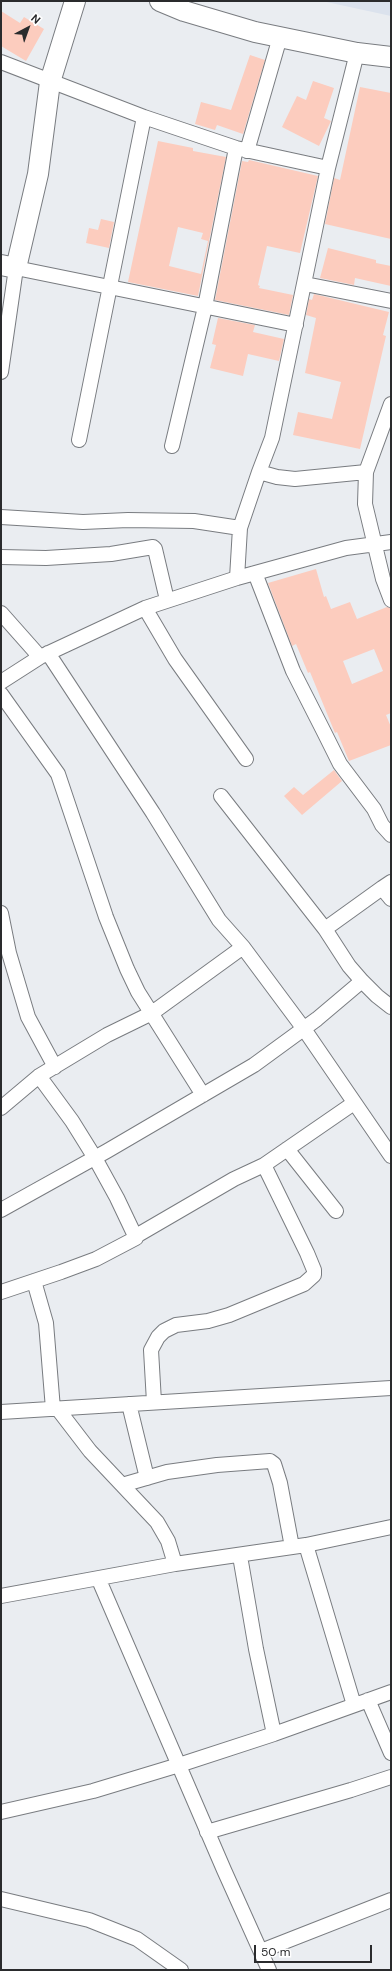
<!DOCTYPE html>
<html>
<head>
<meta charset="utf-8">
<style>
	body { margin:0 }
	#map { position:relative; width:392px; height:1971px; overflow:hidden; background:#eaedf1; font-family:"DM Sans",sans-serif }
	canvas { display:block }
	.frame { position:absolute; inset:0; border:2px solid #2a2b2d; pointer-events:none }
	.north { position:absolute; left:8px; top:8px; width:40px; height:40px; -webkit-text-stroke:3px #fff; paint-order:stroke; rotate:41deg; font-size:11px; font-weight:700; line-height:16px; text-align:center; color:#2a2b2d }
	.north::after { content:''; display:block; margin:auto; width:14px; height:18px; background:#2a2b2d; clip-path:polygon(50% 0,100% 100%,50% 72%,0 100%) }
	.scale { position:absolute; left:254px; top:1945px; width:118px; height:18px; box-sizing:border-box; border:2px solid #2a2b2d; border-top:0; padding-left:5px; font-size:12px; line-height:14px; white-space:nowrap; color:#2a2b2d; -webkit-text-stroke:3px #fff; paint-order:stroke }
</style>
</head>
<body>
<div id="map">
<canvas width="392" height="1971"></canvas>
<div class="frame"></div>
<div class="north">N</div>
<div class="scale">50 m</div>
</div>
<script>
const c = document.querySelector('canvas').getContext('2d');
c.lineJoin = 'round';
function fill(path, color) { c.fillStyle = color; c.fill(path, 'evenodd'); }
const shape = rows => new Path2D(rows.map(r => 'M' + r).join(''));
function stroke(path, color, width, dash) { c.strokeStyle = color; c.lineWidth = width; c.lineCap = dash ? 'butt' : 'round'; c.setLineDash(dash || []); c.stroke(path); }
fill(shape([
	[322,1,391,1,391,16]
]), '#dbe2ed');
fill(shape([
	[1,11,20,23,24,17,44,29,26,61,1,46],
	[250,55,265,60,243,134,217,125,215,130,195,124,201,102,231,110],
	[313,81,334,88,324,118,331,121,319,146,282,127,297,96,306,100],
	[360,87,391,93,391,239,325,224,334,178,340,180],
	[158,141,193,148,193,151,226,157,198,296,128,282],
	[178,227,203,233,201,239,208,241,201,274,169,266],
	[249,160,318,176,300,253,267,246,258,285,260,286,259,288,293,295,289,315,215,300,242,161,248,162],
	[101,219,114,222,109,248,86,243,89,228,98,230],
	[328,248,376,260,376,263,391,266,391,286,355,278,354,285,320,278],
	[314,294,389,312,383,335,386,336,360,449,293,435,298,412,332,419,341,382,305,373,316,318,306,315,309,299,312,300],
	[218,318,255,325,253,332,284,339,279,361,248,354,243,376,210,368,216,345,212,344],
	[316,569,324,597,326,596,331,609,350,602,357,619,387,607,391,608,391,713,386,715,391,727,391,745,349,761,337,732,335,733,310,672,308,673,296,644,292,646,268,583],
	[374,649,383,671,352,684,343,661],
	[334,770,342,781,302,815,284,796,294,787,303,795]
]), '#fcccbe');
const street = shape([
	[1,62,144,117,236,148,328,168],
	[247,151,280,37],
	[305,284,391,301],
	[1,372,16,268,296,325],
	[391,404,366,472,365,504,383,579,391,600],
	[79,440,144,117],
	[172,446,205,307,236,148],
	[259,472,277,477,295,479,366,472],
	[1,517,83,522,128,520,194,521,240,528,237,578],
	[240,528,259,472,272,438,328,168,357,53],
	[1,557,46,558,111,554,153,547,155,549,167,600],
	[255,573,293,671,324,732,340,764,374,809,382,825,391,835],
	[145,608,175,659,246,759],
	[1,613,40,657],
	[48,653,153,813,219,920,243,947,304,1029,391,1156],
	[1,682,40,657,145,608,237,578,346,548,391,542],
	[1,694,58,774,106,917,127,969,138,992,203,1095],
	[221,796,325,929,382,888],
	[391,882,382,888,391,899],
	[1,913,9,953,28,1017,55,1067],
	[325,929,349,966,362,981,377,996,391,1007],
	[1,1108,39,1076,107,1035,152,1013,243,947],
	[287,1149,336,1211],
	[1,1210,107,1151,254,1065,317,1019,362,981],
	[136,1236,234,1179,264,1165,354,1103],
	[34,1281,46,1323,53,1409],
	[1,1292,61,1272,96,1259,136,1238,117,1198,95,1158,72,1121,39,1076],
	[154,1402,151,1350,158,1337,164,1331,176,1325,208,1321,229,1315,304,1284,314,1275,314,1270,307,1253,264,1165],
	[129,1404,147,1478],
	[57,1408,90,1451,157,1522,168,1541,175,1564],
	[1,1412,391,1388],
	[122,1485,167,1472,217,1465,270,1461,274,1464,280,1483,292,1547],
	[306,1545,354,1705],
	[240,1556,256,1649,274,1734],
	[99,1580,224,1870,269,1970],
	[1,1596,175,1564,306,1545,391,1527],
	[368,1700,391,1753],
	[1,1812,93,1791,179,1765,274,1734,391,1692],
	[207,1832,351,1790,391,1777],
	[1,1899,89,1920,137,1939,181,1970],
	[261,1951,391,1900]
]);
const secondary = shape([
	[160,1,184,11,255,32,357,53,391,57],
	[1,265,16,268,38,174,50,82,75,1]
]);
stroke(street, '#797c80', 16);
stroke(secondary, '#797c80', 22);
stroke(street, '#fff', 14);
stroke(secondary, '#fff', 20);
</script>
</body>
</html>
